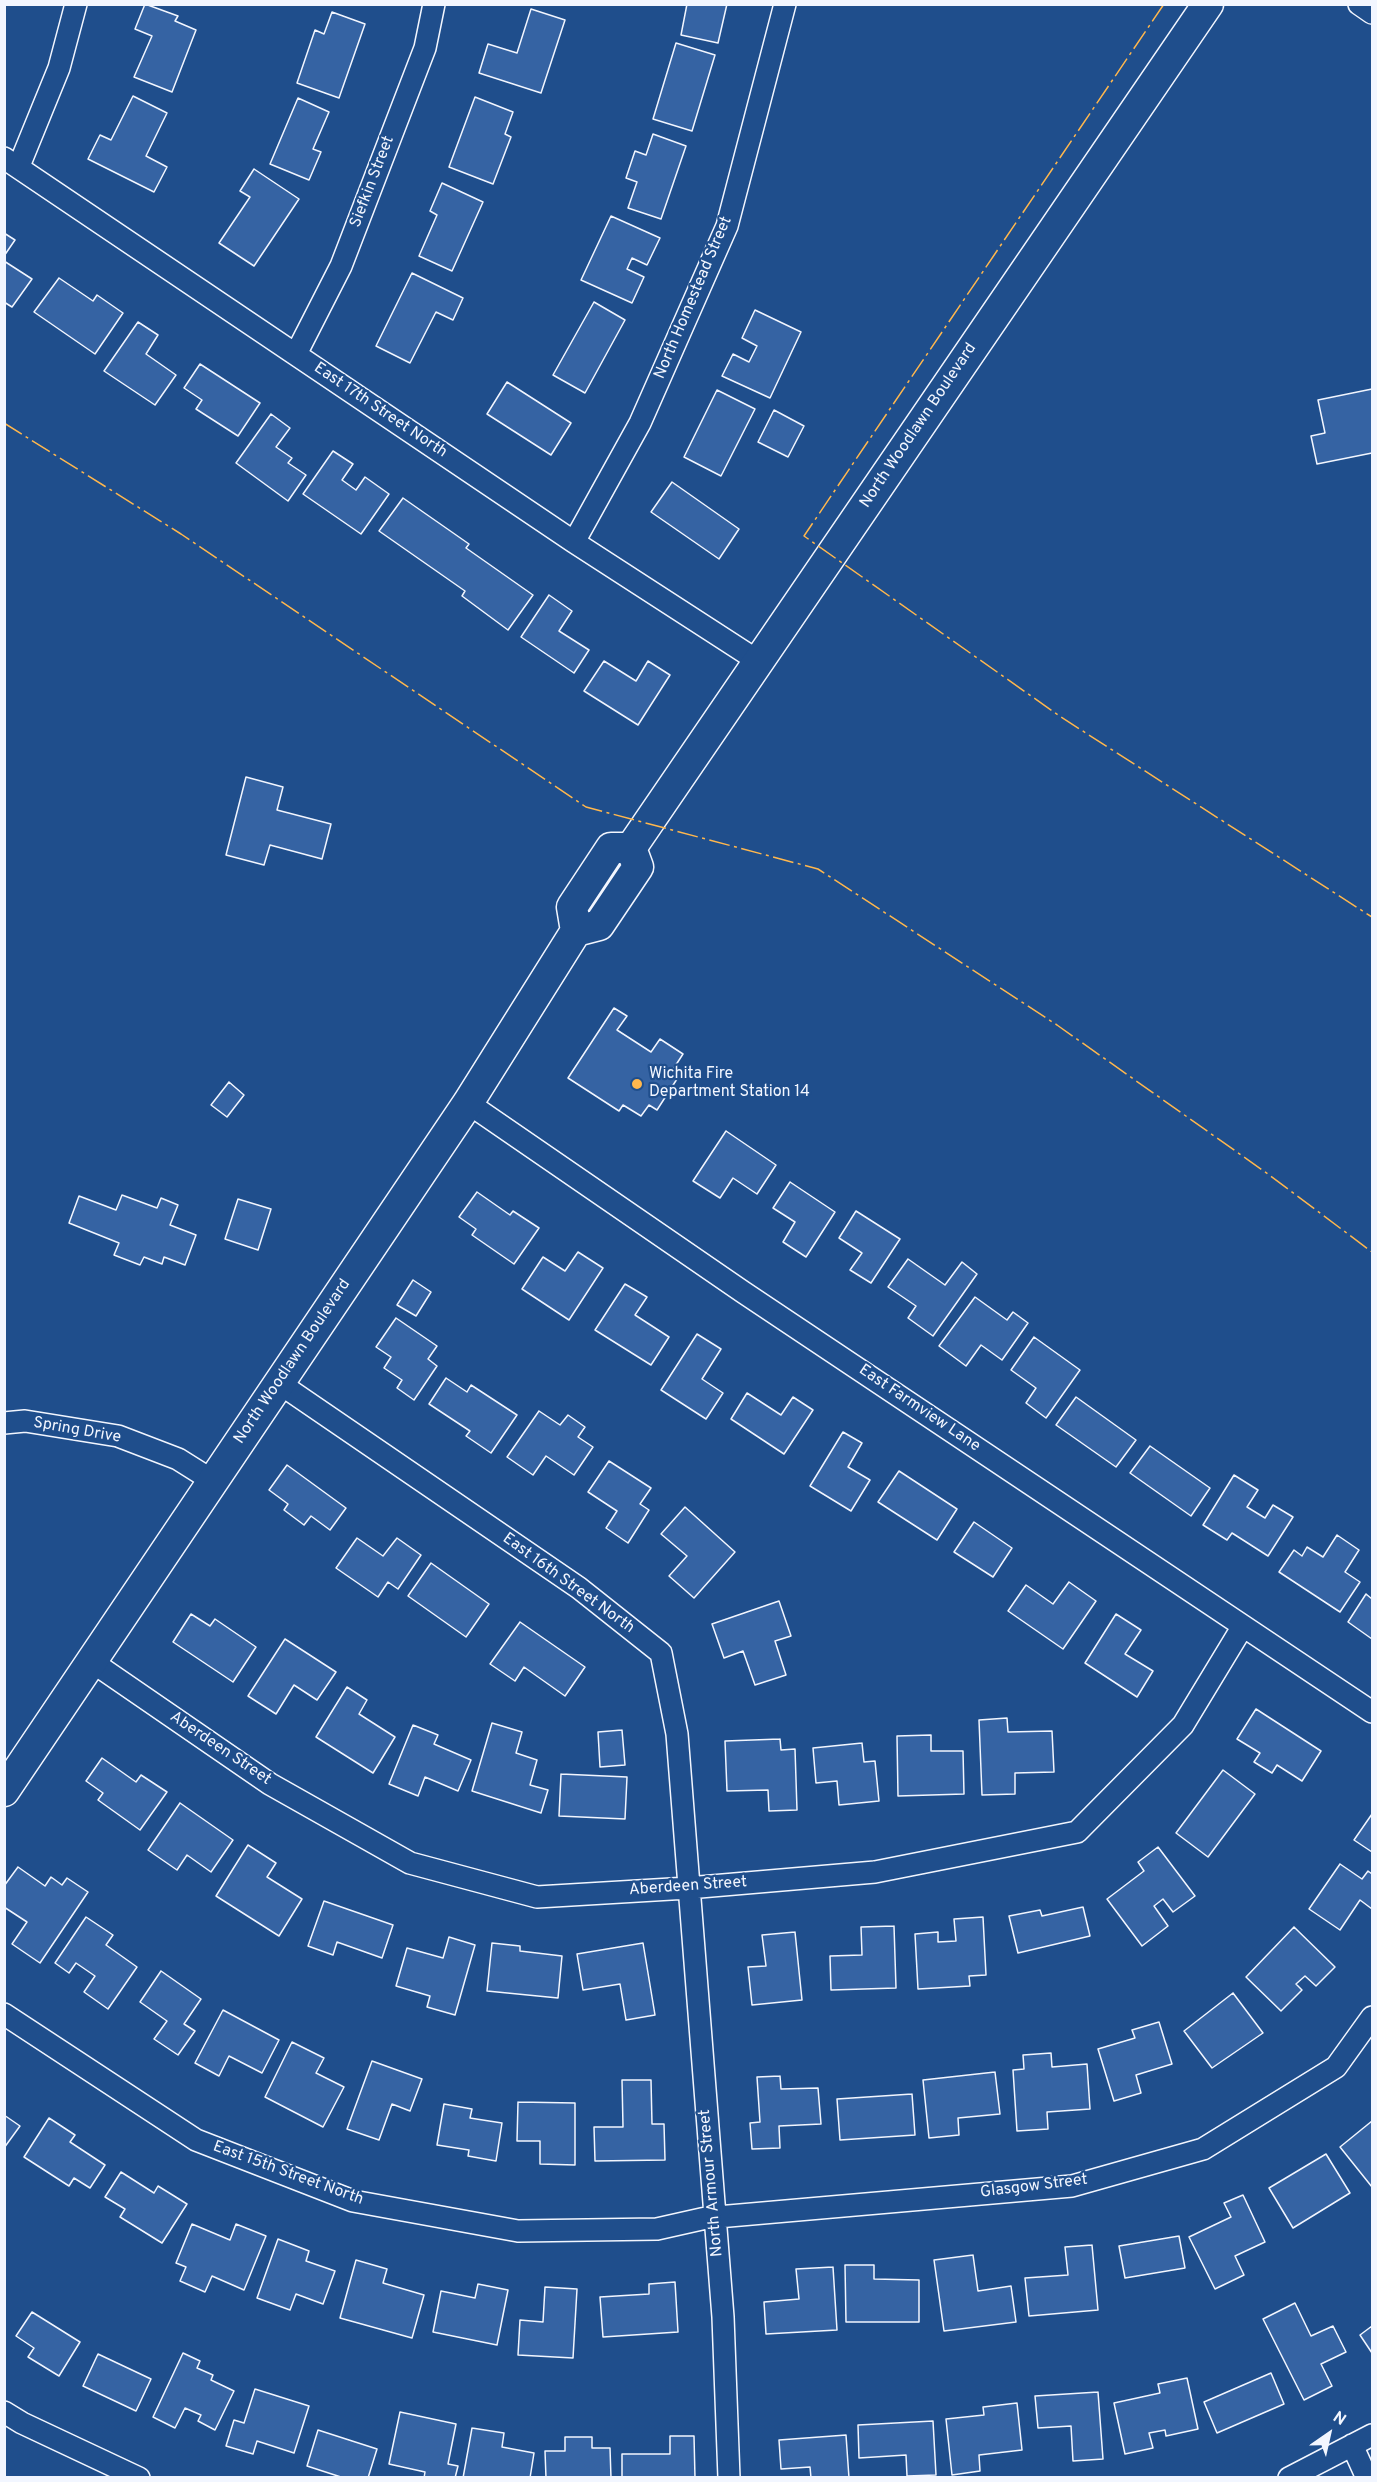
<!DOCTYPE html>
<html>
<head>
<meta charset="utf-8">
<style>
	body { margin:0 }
	#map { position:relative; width:1377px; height:2482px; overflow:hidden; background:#1f4e8c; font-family:Overpass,sans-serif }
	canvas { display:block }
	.frame { position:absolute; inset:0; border:6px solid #f2f6ff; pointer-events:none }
	.north { position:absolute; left:1299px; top:2404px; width:60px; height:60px; -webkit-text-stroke:4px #1f4e8c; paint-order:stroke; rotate:34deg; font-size:16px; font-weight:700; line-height:24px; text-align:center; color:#f2f6ff }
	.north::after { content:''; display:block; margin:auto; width:21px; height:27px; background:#f2f6ff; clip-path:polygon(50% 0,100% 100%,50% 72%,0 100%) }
</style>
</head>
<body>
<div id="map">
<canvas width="1377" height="2482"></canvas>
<div class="frame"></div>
<div class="north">N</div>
</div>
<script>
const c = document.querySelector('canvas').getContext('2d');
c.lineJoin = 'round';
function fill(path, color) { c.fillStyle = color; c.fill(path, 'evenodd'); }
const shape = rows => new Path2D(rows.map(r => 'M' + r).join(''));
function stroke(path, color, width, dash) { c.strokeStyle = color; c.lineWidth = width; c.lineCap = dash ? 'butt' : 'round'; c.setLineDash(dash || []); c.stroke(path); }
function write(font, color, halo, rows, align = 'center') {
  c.font = font + ' Overpass,sans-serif'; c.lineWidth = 4.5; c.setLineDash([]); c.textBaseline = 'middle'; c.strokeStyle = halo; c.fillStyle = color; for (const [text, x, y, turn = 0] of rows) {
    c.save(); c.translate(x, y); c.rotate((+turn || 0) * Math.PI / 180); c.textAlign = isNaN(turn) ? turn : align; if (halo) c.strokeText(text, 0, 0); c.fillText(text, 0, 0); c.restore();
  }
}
const building = shape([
	[145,4,178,16,175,21,196,30,172,92,134,77,152,36,135,29,145,4],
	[687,4,727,4,718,43,681,35,687,4],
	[531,9,565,20,541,93,479,73,488,44,517,53,531,9],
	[332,12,365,24,339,98,297,83,315,30,324,34,332,12],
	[676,43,715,55,692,131,653,119,676,43],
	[133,96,167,113,146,156,167,167,154,192,88,159,100,135,111,140,133,96],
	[475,97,513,112,505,134,511,137,493,184,449,167,475,97],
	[298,98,329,112,313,149,321,152,309,180,270,164,298,98],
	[653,134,686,146,661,219,628,208,637,182,626,178,635,151,646,155,653,134],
	[254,169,299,199,254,266,219,243,250,197,240,191,254,169],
	[442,183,483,202,452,271,419,256,437,215,430,211,442,183],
	[611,216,660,238,647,265,632,258,627,269,644,277,632,303,581,280,611,216],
	[4,233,15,240,4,256,4,233],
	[4,261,32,279,12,307,4,302,4,261],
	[412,273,463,298,453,320,436,312,410,363,376,346,412,273],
	[59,278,93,301,97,295,123,313,95,354,34,312,59,278],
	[594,302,625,320,585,393,553,375,594,302],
	[755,310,801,332,770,398,722,376,733,354,749,362,757,346,742,338,755,310],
	[138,322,158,335,146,354,176,375,155,405,104,371,138,322],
	[200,364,260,403,238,436,196,409,202,400,184,388,200,364],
	[507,382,571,423,551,455,487,414,507,382],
	[1372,389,1372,453,1317,464,1311,436,1325,433,1318,400,1372,389],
	[717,390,755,409,721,476,684,457,717,390],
	[774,410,804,426,788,457,758,442,774,410],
	[271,414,290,428,276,447,292,458,288,463,306,475,288,501,236,463,271,414],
	[333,451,353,464,342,480,356,490,365,477,389,494,361,534,303,494,333,451],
	[672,482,739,529,719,559,651,512,672,482],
	[403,498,469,544,466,548,533,595,508,630,462,596,465,591,379,531,403,498],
	[549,595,572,611,559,631,589,650,574,673,521,637,549,595],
	[604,661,636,681,648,661,670,675,638,725,584,691,604,661],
	[246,777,283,787,277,810,331,824,322,859,270,845,264,865,226,855,246,777],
	[614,1008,627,1016,617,1030,651,1052,660,1039,683,1054,670,1074,677,1079,657,1110,649,1105,641,1116,623,1105,619,1111,568,1078,614,1008],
	[229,1082,244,1095,227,1117,211,1105,229,1082],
	[726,1131,776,1165,757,1194,733,1178,720,1198,693,1181,726,1131],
	[790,1182,835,1212,806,1257,783,1242,795,1222,773,1208,790,1182],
	[477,1192,510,1215,513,1211,539,1228,514,1264,472,1235,476,1229,459,1217,477,1192],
	[122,1195,157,1208,161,1198,178,1205,170,1225,196,1235,185,1265,164,1257,162,1264,144,1257,140,1265,114,1255,119,1243,69,1223,79,1196,116,1210,122,1195],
	[238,1199,271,1209,258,1250,225,1239,238,1199],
	[856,1211,900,1239,871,1283,850,1270,862,1253,839,1238,856,1211],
	[578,1252,603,1268,569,1320,522,1289,543,1257,565,1271,578,1252],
	[908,1259,945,1285,962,1262,977,1274,933,1336,908,1318,916,1306,888,1287,908,1259],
	[413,1280,431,1292,416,1316,397,1305,413,1280],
	[625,1284,647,1297,635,1315,669,1337,651,1365,595,1330,625,1284],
	[975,1297,1007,1320,1013,1312,1028,1323,1002,1360,981,1345,966,1366,939,1346,975,1297],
	[396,1318,437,1346,428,1359,437,1366,414,1400,397,1388,402,1380,384,1368,391,1357,376,1347,396,1318],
	[697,1334,721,1349,702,1379,723,1393,706,1419,661,1390,697,1334],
	[1034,1337,1080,1370,1046,1418,1026,1403,1036,1388,1011,1370,1034,1337],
	[446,1378,467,1392,471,1385,517,1415,491,1453,466,1436,470,1431,429,1404,446,1378],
	[747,1393,781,1415,793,1397,813,1410,784,1454,731,1419,747,1393],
	[1076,1397,1136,1440,1116,1467,1056,1425,1076,1397],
	[539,1411,560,1425,568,1415,585,1427,578,1437,593,1447,574,1475,546,1456,533,1475,507,1457,539,1411],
	[843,1432,862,1443,848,1467,870,1480,851,1511,810,1486,843,1432],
	[1150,1446,1210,1488,1191,1516,1130,1473,1150,1446],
	[609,1461,651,1488,640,1504,649,1510,628,1543,606,1528,617,1511,588,1492,609,1461],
	[287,1465,346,1508,330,1530,311,1516,304,1525,284,1510,288,1504,269,1490,287,1465],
	[899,1471,957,1509,937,1540,878,1502,899,1471],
	[1234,1475,1258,1490,1247,1507,1265,1518,1273,1505,1293,1517,1268,1556,1232,1533,1227,1540,1203,1525,1234,1475],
	[685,1507,735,1552,694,1598,669,1576,687,1556,661,1534,685,1507],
	[974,1522,1012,1548,993,1577,954,1552,974,1522],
	[1337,1535,1359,1550,1345,1572,1360,1582,1340,1612,1279,1572,1294,1550,1302,1556,1307,1547,1323,1557,1337,1535],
	[357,1538,383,1556,397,1538,421,1555,398,1589,388,1582,378,1597,336,1568,357,1538],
	[431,1563,489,1604,466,1637,408,1596,431,1563],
	[1069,1582,1096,1601,1063,1649,1008,1611,1026,1585,1053,1604,1069,1582],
	[1366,1594,1372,1599,1372,1639,1348,1622,1366,1594],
	[779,1601,791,1636,775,1641,786,1675,755,1685,743,1651,724,1658,712,1624,779,1601],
	[191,1614,210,1626,215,1619,256,1647,233,1682,173,1642,191,1614],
	[1116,1614,1141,1630,1125,1654,1153,1671,1137,1697,1085,1663,1116,1614],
	[520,1622,585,1667,565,1696,524,1667,515,1681,490,1664,520,1622],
	[285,1639,336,1672,317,1700,294,1685,276,1714,248,1696,285,1639],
	[347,1687,367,1700,359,1714,395,1737,373,1773,316,1737,347,1687],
	[1256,1709,1321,1751,1302,1781,1277,1765,1272,1773,1254,1762,1260,1753,1237,1739,1256,1709],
	[1007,1718,1008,1732,1052,1731,1054,1772,1015,1773,1015,1794,982,1795,979,1720,1007,1718],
	[492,1723,522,1732,516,1753,537,1760,530,1785,548,1790,541,1813,472,1791,492,1723],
	[413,1725,438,1735,434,1744,471,1760,458,1791,425,1777,418,1796,389,1784,413,1725],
	[622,1730,625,1765,600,1767,598,1732,622,1730],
	[931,1735,931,1751,963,1751,964,1794,898,1796,897,1736,931,1735],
	[780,1739,781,1750,795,1749,797,1810,769,1811,768,1790,727,1791,725,1741,780,1739],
	[862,1743,864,1762,875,1761,879,1801,839,1805,837,1781,816,1783,813,1748,862,1743],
	[102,1758,136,1782,141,1775,167,1792,140,1830,98,1800,103,1793,86,1781,102,1758],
	[1223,1770,1255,1794,1208,1857,1176,1833,1223,1770],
	[561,1774,627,1777,625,1819,559,1816,561,1774],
	[180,1803,233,1840,211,1872,187,1855,177,1870,148,1850,180,1803],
	[1372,1814,1372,1852,1354,1840,1372,1814],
	[248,1845,276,1863,267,1877,302,1899,279,1936,216,1896,248,1845],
	[1158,1847,1195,1896,1173,1912,1163,1899,1154,1906,1168,1926,1142,1946,1107,1899,1144,1871,1138,1862,1158,1847],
	[1340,1864,1362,1879,1368,1871,1372,1874,1372,1909,1360,1900,1340,1930,1309,1909,1340,1864],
	[18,1867,45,1886,51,1877,62,1885,67,1878,88,1892,40,1963,12,1944,27,1922,4,1907,4,1886,18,1867],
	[324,1901,393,1925,382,1958,337,1942,333,1955,308,1946,324,1901],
	[1083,1907,1090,1936,1018,1953,1009,1916,1040,1910,1042,1916,1083,1907],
	[86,1917,113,1935,106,1945,137,1967,108,2009,84,1992,95,1976,76,1963,69,1973,55,1963,86,1917],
	[983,1917,986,1975,969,1976,970,1986,918,1989,915,1934,938,1932,938,1942,956,1941,954,1919,983,1917],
	[894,1926,896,1988,831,1990,830,1956,862,1955,861,1927,894,1926],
	[1294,1927,1335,1967,1316,1986,1305,1976,1296,1984,1302,1990,1281,2011,1246,1977,1294,1927],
	[795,1932,802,2000,752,2005,748,1967,766,1966,762,1935,795,1932],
	[449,1937,475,1945,455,2015,427,2007,430,1996,396,1986,407,1948,443,1958,449,1937],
	[492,1943,520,1946,520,1951,562,1956,558,1998,487,1991,492,1943],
	[643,1943,655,2015,626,2020,620,1984,583,1990,577,1954,643,1943],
	[161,1971,201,1999,184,2024,195,2031,178,2055,154,2039,167,2021,140,2002,161,1971],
	[1233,1993,1263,2033,1212,2068,1184,2031,1233,1993],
	[223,2010,279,2040,262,2073,229,2056,219,2076,195,2063,223,2010],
	[1159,2022,1172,2064,1136,2075,1141,2093,1114,2101,1098,2049,1135,2038,1132,2030,1159,2022],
	[292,2042,324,2058,316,2073,344,2087,323,2127,265,2097,292,2042],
	[1051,2053,1052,2067,1087,2064,1090,2109,1047,2112,1048,2129,1017,2131,1013,2070,1024,2069,1023,2055,1051,2053],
	[372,2061,422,2079,410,2111,392,2104,379,2140,347,2129,372,2061],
	[995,2072,1000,2114,958,2118,959,2135,929,2138,923,2080,995,2072],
	[780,2076,781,2089,818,2088,821,2124,779,2126,780,2148,752,2149,750,2123,760,2122,757,2077,780,2076],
	[622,2080,651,2080,652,2124,664,2124,665,2160,595,2161,594,2127,623,2127,622,2080],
	[912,2094,915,2135,840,2140,837,2099,912,2094],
	[518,2102,575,2103,575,2165,540,2164,540,2141,517,2141,518,2102],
	[444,2104,472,2109,470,2118,502,2123,496,2161,468,2156,469,2150,437,2145,444,2104],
	[4,2115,20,2126,4,2148,4,2115],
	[49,2118,75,2135,70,2142,105,2165,90,2188,74,2178,69,2186,24,2157,49,2118],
	[1372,2121,1372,2187,1340,2147,1372,2121],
	[1326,2154,1350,2193,1293,2228,1269,2188,1326,2154],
	[121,2172,154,2193,158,2186,187,2204,162,2243,120,2217,125,2209,105,2197,121,2172],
	[1243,2195,1265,2242,1235,2256,1244,2275,1215,2289,1189,2237,1231,2217,1224,2203,1243,2195],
	[192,2224,230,2240,236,2224,266,2236,244,2290,212,2276,205,2292,180,2281,186,2267,176,2263,192,2224],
	[1179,2236,1185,2268,1125,2278,1119,2246,1179,2236],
	[278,2239,309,2251,306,2261,335,2271,323,2304,296,2294,290,2310,257,2298,278,2239],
	[1092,2245,1098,2310,1029,2316,1025,2278,1068,2275,1065,2247,1092,2245],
	[973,2255,978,2291,1011,2286,1016,2322,944,2331,934,2260,973,2255],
	[356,2260,387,2269,383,2283,424,2295,412,2338,340,2318,356,2260],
	[845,2265,874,2265,874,2279,919,2280,919,2322,846,2322,845,2265],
	[833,2267,837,2330,766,2334,764,2302,799,2299,796,2269,833,2267],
	[675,2282,678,2332,603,2337,600,2297,649,2294,649,2284,675,2282],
	[478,2284,508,2290,497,2345,433,2332,441,2291,475,2298,478,2284],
	[545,2287,577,2289,573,2358,518,2355,520,2320,543,2322,545,2287],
	[1295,2303,1311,2336,1333,2326,1346,2352,1321,2364,1332,2386,1304,2400,1263,2319,1295,2303],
	[32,2312,80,2342,59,2376,28,2357,34,2348,16,2336,32,2312],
	[1372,2326,1372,2353,1360,2335,1372,2326],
	[183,2353,200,2361,197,2368,213,2375,211,2380,234,2391,215,2430,198,2421,201,2415,185,2408,175,2428,153,2417,183,2353],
	[98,2354,151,2379,136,2411,83,2386,98,2354],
	[1271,2373,1284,2404,1217,2433,1204,2402,1271,2373],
	[1187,2378,1198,2429,1166,2436,1165,2430,1149,2433,1153,2448,1125,2454,1114,2403,1160,2393,1158,2384,1187,2378],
	[255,2389,309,2406,294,2453,257,2441,253,2454,226,2446,234,2420,244,2423,255,2389],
	[1098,2392,1103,2459,1073,2461,1071,2426,1038,2428,1035,2396,1098,2392],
	[1017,2403,1022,2450,979,2455,980,2471,952,2475,946,2419,984,2415,983,2407,1017,2403],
	[400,2412,456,2424,448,2464,458,2466,455,2478,424,2478,425,2472,389,2464,400,2412],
	[933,2421,936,2475,907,2476,906,2455,859,2458,858,2425,933,2421],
	[472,2428,504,2433,502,2447,534,2453,530,2478,463,2478,472,2428],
	[318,2430,377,2449,368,2478,344,2478,307,2466,318,2430],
	[846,2435,849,2478,811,2478,810,2467,781,2469,779,2440,846,2435],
	[670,2436,694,2436,695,2478,622,2478,622,2454,670,2454,670,2436],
	[565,2437,592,2437,592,2448,610,2448,611,2478,546,2478,545,2451,565,2451,565,2437]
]);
fill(building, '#3563a3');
stroke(building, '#f2f6ff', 1.5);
const street = shape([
	[1359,4,1372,13],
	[4,158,574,542,758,661],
	[19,166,59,68,76,4],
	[296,354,341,266,425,48,434,4],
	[574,542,640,423,727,226,785,4],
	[468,1103,743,1292,1372,1712],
	[279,1383,579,1588,661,1653,677,1734,723,2317,729,2478],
	[4,1423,25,1421,118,1436,178,1459,213,1481],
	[91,1661,270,1784,410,1863,537,1897,688,1888,875,1872,1077,1832,1183,1725,1243,1626],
	[4,2014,196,2140,353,2201,518,2231,657,2229,706,2218,1072,2186,1203,2149,1336,2067,1372,2017],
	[4,2412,22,2423,139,2478],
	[1352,2445,1367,2478],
	[1289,2478,1372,2435]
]);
const secondary = shape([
	[631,848,1208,4],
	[576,931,599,925,638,867,631,848],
	[4,1791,468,1103,576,931,572,907,611,848,631,848]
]);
stroke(street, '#f2f6ff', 24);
stroke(secondary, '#f2f6ff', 33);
stroke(street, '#1f4e8c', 21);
stroke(secondary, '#1f4e8c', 30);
stroke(shape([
	[1164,4,804,536,1061,717,1372,917],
	[4,423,181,534,586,807,818,869,1057,1025,1268,1174,1372,1252]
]), '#ffb74d', 1.5, [21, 4.5, 3, 4.5]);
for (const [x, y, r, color] of [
	[637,1084,6,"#ffb74d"]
]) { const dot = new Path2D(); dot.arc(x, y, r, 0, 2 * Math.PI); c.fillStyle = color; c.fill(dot); stroke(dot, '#1f4e8c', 2); }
write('16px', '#f2f6ff', '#1f4e8c', [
	["Siefkin Street",373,182,-69],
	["North Homestead Street",694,298,-67],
	["East 17th Street North",380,411,34],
	["North Woodlawn Boulevard",919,426,-56],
	["North Woodlawn Boulevard",293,1362,-56],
	["East Farmview Lane",919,1409,34],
	["Spring Drive",77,1431,10],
	["East 16th Street North",568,1584,36],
	["Aberdeen Street",220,1749,34],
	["Aberdeen Street",688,1887,-4],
	["East 15th Street North",288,2174,20],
	["North Armour Street",712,2183,-95],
	["Glasgow Street",1034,2187,-7]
]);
write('16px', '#f2f6ff', '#1f4e8c', [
	["Wichita Fire",649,1075],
	["Department Station 14",649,1093]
], 'left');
</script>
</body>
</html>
